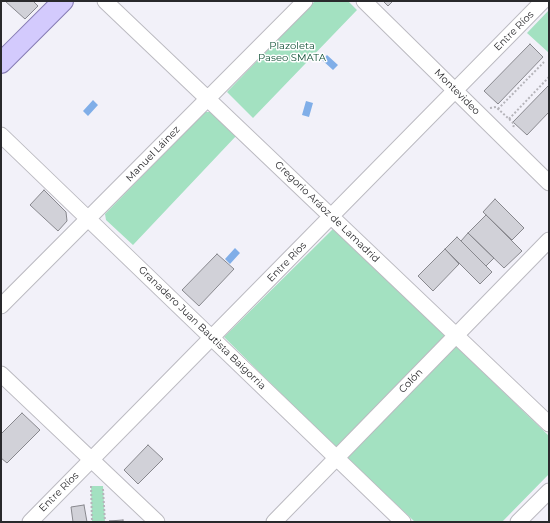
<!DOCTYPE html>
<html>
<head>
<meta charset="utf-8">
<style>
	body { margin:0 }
	#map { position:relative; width:550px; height:523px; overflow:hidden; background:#f2f1f9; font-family:Montserrat,sans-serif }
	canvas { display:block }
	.frame { position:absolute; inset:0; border:2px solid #29292c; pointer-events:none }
</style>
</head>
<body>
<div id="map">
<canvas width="550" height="523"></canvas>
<div class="frame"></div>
</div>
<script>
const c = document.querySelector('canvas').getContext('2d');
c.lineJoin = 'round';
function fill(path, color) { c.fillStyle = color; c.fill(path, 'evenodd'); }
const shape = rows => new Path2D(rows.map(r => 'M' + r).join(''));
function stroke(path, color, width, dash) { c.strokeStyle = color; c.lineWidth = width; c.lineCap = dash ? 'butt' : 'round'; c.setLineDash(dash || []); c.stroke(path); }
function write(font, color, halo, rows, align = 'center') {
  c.font = font + ' Montserrat,sans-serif'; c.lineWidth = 3; c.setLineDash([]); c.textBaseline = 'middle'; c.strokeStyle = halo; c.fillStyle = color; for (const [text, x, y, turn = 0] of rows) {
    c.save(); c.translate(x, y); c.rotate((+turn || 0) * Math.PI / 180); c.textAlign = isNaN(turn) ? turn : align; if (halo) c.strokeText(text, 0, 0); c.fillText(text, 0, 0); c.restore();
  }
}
fill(shape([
	[315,1,348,1,357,10,253,118,227,92],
	[549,10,549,53,527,33],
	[205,112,212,112,237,135,133,245,106,220,105,214],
	[336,226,447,335,336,448,224,337],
	[456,346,549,436,549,474,502,522,415,522,347,458],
	[91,486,103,486,105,522,92,522]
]), '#a3e1c1');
fill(shape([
	[327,55,338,65,333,70,322,60],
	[93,100,98,105,88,116,83,111],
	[306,101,313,103,309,117,302,115],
	[235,248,240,253,230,264,225,259]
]), '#80aee8');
const building = shape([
	[5,1,33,1,38,6,25,19,5,1],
	[383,1,393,1,388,6,383,1],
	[530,44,543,57,498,104,484,91,530,44],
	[549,85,549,112,527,135,513,122,549,85],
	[44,190,66,212,67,221,58,231,30,205,44,190],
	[495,199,524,228,512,240,483,212,495,199],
	[486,215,522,251,504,268,468,233,486,215],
	[468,233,494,258,486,266,461,241,468,233],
	[457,237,492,272,480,284,445,249,457,237],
	[445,249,459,264,433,291,418,276,445,249],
	[217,254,234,269,199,306,182,290,217,254],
	[22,413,40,430,7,463,1,458,1,434,22,413],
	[148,445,163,459,138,484,124,470,148,445],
	[84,505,87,522,73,522,71,507,84,505],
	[123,520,123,522,109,521,123,520]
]);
fill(building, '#d1d1d8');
stroke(building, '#88888e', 1);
const minor = shape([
	[105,1,549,424],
	[364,1,549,183],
	[1,135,403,522],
	[1,306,305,1],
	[1,374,157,522],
	[30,522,543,1],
	[274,522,549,240],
	[518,522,549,491]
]);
const major = shape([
	[1,63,63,1]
]);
stroke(minor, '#bbbac1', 17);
stroke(major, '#857bb3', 22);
stroke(shape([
	[490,108,496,107,509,119,514,124,513,129],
	[498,109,544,62],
	[509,119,549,77],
	[91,486,92,522],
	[103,489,105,522]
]), '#b5b4ba', 2, [2, 2]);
stroke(minor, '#fff', 15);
stroke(major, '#d3cafd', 20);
write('10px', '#29292c', '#fff', [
	["Entre Ríos",514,31,-45],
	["Montevideo",457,92,45],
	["Manuel Láinez",153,154,-46],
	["Gregorio Aráoz de Lamadrid",327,212,44],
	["Entre Ríos",287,262,-46],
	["Granadero Juan Bautista Baigorria",202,328,44],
	["Colón",411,381,-46],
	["Entre Ríos",59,492,-45]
]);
write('10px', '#115036', '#fff', [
	["Plazoleta",292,46],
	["Paseo SMATA",292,58]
]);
</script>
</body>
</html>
